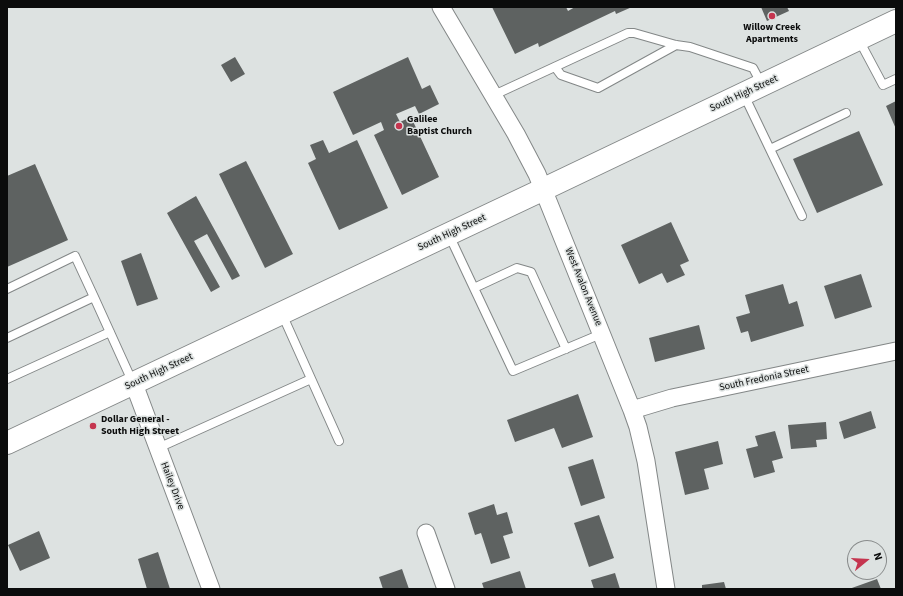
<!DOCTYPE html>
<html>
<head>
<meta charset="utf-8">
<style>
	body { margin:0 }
	#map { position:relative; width:903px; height:596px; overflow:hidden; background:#dde2e1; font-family:"Source Sans 3",sans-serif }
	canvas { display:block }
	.frame { position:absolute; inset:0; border:8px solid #0b0c0c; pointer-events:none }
	.north { position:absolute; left:847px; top:540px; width:40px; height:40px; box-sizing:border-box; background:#dde2e1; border:1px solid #898c8c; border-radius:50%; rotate:72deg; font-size:11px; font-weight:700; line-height:16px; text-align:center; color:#0b0c0c }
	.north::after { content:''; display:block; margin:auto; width:14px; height:18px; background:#c5354f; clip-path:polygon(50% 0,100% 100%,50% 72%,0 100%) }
</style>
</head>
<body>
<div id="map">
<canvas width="903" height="596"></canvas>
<div class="frame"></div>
<div class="north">N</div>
</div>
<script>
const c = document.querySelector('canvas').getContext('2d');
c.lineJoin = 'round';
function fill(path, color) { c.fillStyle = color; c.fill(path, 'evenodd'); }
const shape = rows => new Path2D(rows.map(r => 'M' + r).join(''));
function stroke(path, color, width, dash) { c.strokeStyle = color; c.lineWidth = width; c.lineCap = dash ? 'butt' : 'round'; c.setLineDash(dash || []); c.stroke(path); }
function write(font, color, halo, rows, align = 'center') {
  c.font = font + ' "Source Sans 3",sans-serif'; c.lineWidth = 3; c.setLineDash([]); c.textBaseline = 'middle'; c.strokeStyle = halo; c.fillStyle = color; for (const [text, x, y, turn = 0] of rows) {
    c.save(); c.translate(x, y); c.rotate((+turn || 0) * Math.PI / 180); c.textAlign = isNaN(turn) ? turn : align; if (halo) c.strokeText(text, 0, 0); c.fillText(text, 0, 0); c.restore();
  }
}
fill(shape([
	[492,7,566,7,568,11,575,7,632,7,616,14,615,11,539,47,538,43,515,54],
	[761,7,787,7,789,11,767,21],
	[235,57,245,74,231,82,221,65],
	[408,57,422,89,430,85,439,104,419,114,415,106,396,114,400,122,411,117,439,177,402,195,374,135,384,130,381,122,353,135,333,92],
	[896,101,896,129,886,106],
	[859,131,883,185,817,213,793,159],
	[323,140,329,153,357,140,388,208,339,230,308,163,316,159,310,145],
	[246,161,293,254,265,268,219,174],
	[35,164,68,240,7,267,7,176],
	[196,196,240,276,232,280,207,234,194,241,220,287,211,292,167,213],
	[671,222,689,261,680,265,685,275,667,283,662,273,639,284,621,245],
	[141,253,158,299,137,306,121,261],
	[861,274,872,307,835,319,824,286],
	[783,284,789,304,797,301,804,326,751,342,748,331,741,333,736,317,750,313,745,295],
	[699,325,705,349,655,362,649,338],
	[578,394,593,437,562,448,554,428,515,442,507,420],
	[871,411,876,428,844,439,839,422],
	[826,422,827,439,816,440,817,447,791,449,788,425],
	[775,431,783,458,772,461,775,472,754,478,746,449,758,446,755,436],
	[718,441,723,464,704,469,709,489,685,495,675,452],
	[593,459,605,498,581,506,568,467],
	[494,504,497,515,507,512,513,533,503,536,510,558,491,564,481,533,475,535,468,513],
	[599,515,614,558,589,567,574,523],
	[39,531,50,558,20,571,8,545],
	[158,552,170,589,147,589,138,559],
	[402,569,409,589,383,589,379,577],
	[520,571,526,589,484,589,482,583],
	[615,573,620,589,594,589,591,580],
	[877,579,881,589,849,589],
	[724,582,726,589,702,589,702,585]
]), '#5e6261');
const service = shape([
	[859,40,883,85,896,79],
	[555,67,561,75,598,88,676,45],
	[494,95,628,33,634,33,676,45,690,47,753,68,762,85],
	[744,95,802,216],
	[770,149,846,113],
	[449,235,513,371,601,334],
	[474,288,517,268,531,272,566,349],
	[7,289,75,256,94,297],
	[282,314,339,441],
	[7,338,94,297,133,383],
	[7,379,110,332],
	[158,448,311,379]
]);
const minor = shape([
	[441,7,516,134,537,174,632,410,638,427,646,461,666,589],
	[134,384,211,589],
	[632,410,672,398,896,351],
	[426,533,446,589]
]);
const secondary = shape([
	[7,443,544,189,896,21]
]);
stroke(service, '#838787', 10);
stroke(minor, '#838787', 19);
stroke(secondary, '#838787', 24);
stroke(service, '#fff', 8);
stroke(minor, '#fff', 17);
stroke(secondary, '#fff', 22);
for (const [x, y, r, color] of [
	[772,16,4,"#c5354f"],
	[399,126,4,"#c5354f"],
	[93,426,4,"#c5354f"]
]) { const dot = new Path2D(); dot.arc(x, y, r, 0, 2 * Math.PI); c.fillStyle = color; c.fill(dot); stroke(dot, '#dde2e1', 1.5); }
write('bold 10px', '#0b0c0c', '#dde2e1', [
	["Willow Creek",772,28,"center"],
	["Apartments",772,40,"center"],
	["Galilee",407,120],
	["Baptist Church",407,132],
	["Dollar General -",101,420],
	["South High Street",101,432]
], 'left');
write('10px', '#0b0c0c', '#dde2e1', [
	["South High Street",744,94,-25],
	["South High Street",452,233,-25],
	["West Avalon Avenue",583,287,68],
	["South High Street",159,372,-25],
	["South Fredonia Street",764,379,-12],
	["Hailey Drive",172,486,69]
]);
</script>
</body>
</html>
